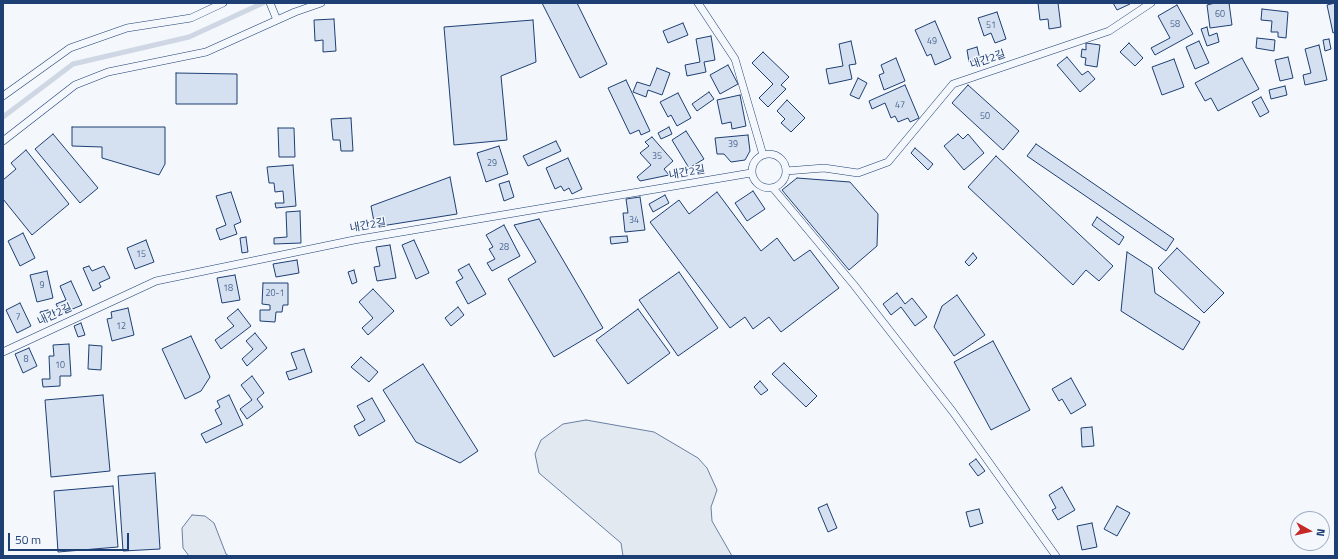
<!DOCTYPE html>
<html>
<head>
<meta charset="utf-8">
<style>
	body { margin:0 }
	#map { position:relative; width:1338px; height:559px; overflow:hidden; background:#f4f7fb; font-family:"Titillium Web",sans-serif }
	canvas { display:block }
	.frame { position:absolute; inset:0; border:4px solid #1d3f73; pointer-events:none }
	.north { position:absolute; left:1290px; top:511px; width:40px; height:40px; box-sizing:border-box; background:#f4f7fb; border:1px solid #9eadc5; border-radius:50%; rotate:98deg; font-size:11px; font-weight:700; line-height:16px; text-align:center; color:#1d3f73 }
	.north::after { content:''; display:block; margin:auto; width:14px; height:18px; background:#c62828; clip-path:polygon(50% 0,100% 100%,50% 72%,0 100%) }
	.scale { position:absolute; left:8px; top:533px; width:121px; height:18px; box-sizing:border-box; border:2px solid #1d3f73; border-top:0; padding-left:5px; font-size:12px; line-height:14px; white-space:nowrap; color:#1d3f73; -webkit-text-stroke:3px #f4f7fb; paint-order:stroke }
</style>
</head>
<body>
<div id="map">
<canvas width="1338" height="559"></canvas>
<div class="frame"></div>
<div class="north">N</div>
<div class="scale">50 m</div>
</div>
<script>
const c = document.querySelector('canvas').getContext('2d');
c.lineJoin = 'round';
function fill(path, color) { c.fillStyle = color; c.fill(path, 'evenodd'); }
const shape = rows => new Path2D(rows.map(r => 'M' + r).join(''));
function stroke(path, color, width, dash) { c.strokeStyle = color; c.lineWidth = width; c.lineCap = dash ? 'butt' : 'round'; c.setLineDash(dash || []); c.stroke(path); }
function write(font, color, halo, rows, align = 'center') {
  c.font = font + ' "Titillium Web","Noto Sans KR",sans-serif'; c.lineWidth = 3; c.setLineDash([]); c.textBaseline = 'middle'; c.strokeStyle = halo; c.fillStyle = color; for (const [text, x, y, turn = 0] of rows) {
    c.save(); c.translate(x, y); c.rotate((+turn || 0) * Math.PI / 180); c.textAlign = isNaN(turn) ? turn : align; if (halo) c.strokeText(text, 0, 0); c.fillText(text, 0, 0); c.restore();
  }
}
const green = shape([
	[586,420,654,432,698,458,707,468,717,490,711,507,712,521,732,556,623,556,621,543,539,473,535,454,541,440,563,424,586,420],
	[192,515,205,516,214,523,226,554,229,556,189,556,183,548,182,528,192,515]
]);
fill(green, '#e3e9f0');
stroke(green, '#687fa3', 1);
stroke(shape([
	[3,117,73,64,189,37,263,3]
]), '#cfd7e4', 5);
const building = shape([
	[542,3,577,3,607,64,580,78,542,3],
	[1038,3,1058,3,1061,27,1049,29,1048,19,1040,20,1038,3],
	[1113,3,1129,3,1130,4,1117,10,1113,3],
	[1215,3,1229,3,1232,25,1210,28,1207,5,1215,3],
	[1335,3,1335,32,1333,33,1327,5,1335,3],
	[1177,5,1193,34,1155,55,1151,48,1170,38,1158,16,1177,5],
	[1262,9,1288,12,1286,38,1278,37,1278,32,1271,32,1272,21,1261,20,1262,9],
	[997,12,1006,39,995,43,991,33,984,36,978,18,997,12],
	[334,19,336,51,323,52,323,40,315,41,314,20,334,19],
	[533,20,536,62,501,76,507,140,454,145,444,27,533,20],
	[935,21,951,58,935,65,931,54,927,56,915,30,935,21],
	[683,23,688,35,668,43,663,31,683,23],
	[1207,27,1209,36,1217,33,1219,42,1207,46,1201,29,1207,27],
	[711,36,715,60,704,62,706,72,687,76,685,65,700,62,696,39,711,36],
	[1257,38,1275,40,1274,51,1256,48,1257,38],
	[1329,39,1331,49,1325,51,1323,40,1329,39],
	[851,41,856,64,849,65,852,79,829,84,826,69,843,66,839,44,851,41],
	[1199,41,1209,63,1195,69,1186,47,1199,41],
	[1086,43,1100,45,1097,67,1085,65,1086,58,1081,57,1082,49,1086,50,1086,43],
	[1129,43,1143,58,1135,66,1120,52,1129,43],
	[1319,45,1327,80,1305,85,1303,75,1311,73,1305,49,1319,45],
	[977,47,980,59,969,62,967,50,977,47],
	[763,52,789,77,781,85,786,89,768,107,759,98,773,84,752,63,763,52],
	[1067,57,1082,75,1088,71,1095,79,1080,92,1057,65,1067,57],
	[1288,57,1293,78,1280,81,1275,60,1288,57],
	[896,58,905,81,884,90,879,75,884,73,881,65,896,58],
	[1242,58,1259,89,1218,111,1211,98,1205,101,1195,83,1242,58],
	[1174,59,1184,87,1162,95,1152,67,1174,59],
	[728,65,738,84,720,94,710,75,728,65],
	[657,68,670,73,662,95,648,90,646,97,633,92,637,82,650,86,657,68],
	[176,73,237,74,237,104,176,104,176,73],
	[858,78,867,83,859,99,850,95,858,78],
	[626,80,650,131,641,135,639,130,630,134,608,88,626,80],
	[905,85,919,118,910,122,908,118,898,122,895,116,891,118,885,103,872,109,869,101,905,85],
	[968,85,1019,131,1003,150,952,103,968,85],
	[1285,86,1287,95,1271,99,1269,90,1285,86],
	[709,92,714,99,697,111,692,104,709,92],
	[678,93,691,118,677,126,671,115,668,117,660,102,678,93],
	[740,95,746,126,732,129,731,122,722,124,717,100,740,95],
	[1261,97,1269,112,1260,117,1252,102,1261,97],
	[787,100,805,118,791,132,781,123,785,119,777,111,787,100],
	[351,118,353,151,341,151,340,140,333,140,331,119,351,118],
	[72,127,165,127,165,164,159,175,102,158,102,147,72,146,72,127],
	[669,127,672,134,661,139,658,133,669,127],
	[278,128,294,128,295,157,279,157,278,128],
	[686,131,704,159,689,168,672,140,686,131],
	[53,134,98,188,80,203,35,149,53,134],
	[958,134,963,139,968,134,984,153,964,170,944,146,958,134],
	[748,135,750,151,745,160,731,162,724,154,717,154,715,138,748,135],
	[652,137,673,161,664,169,669,175,640,181,637,177,651,165,640,153,649,146,645,142,652,137],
	[556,141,561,151,528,166,523,156,556,141],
	[1036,144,1174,239,1166,251,1027,156,1036,144],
	[499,146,508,174,486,182,477,153,499,146],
	[915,148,933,164,928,170,911,153,915,148],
	[26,150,69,204,32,235,3,199,3,180,16,169,11,163,26,150],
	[996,156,1113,266,1099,281,1086,270,1073,285,968,187,996,156],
	[568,158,582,189,572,194,569,188,564,191,561,186,555,189,546,168,568,158],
	[293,165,296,206,276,208,275,203,284,203,283,191,275,192,274,183,269,183,267,167,293,165],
	[450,177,457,214,375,227,371,206,450,177],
	[797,178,850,182,878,214,877,246,849,270,782,190,797,178],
	[509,181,514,197,504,201,499,184,509,181],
	[753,191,765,209,747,221,735,203,753,191],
	[231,192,241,222,234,225,237,234,220,240,216,229,226,225,216,196,231,192],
	[717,192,761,251,777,238,794,261,810,250,839,288,781,332,769,317,753,329,745,317,730,328,650,222,679,200,689,214,717,192],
	[665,195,669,203,653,212,649,204,665,195],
	[640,197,645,230,625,232,623,213,628,213,626,199,640,197],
	[300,211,301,243,274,244,274,238,287,237,286,212,300,211],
	[1097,217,1124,237,1119,245,1092,225,1097,217],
	[539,219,603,328,554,357,508,279,536,262,514,225,539,219],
	[504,225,520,256,492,271,487,263,495,259,489,249,493,247,486,235,504,225],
	[23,233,35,258,20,266,8,241,23,233],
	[627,236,628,242,611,244,610,237,627,236],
	[246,237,248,252,242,253,240,238,246,237],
	[146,240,154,262,135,269,127,248,146,240],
	[414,240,429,273,416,279,402,245,414,240],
	[390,245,396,278,377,281,374,267,380,266,376,247,390,245],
	[1177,248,1224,293,1204,313,1158,268,1177,248],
	[1127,252,1152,268,1155,293,1200,322,1183,350,1121,311,1127,252],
	[973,253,977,258,969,266,965,262,973,253],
	[297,260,299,273,276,277,273,264,297,260],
	[469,264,486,294,468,304,456,282,463,278,458,270,469,264],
	[89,266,92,271,104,266,110,278,99,283,101,287,93,291,83,268,89,266],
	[354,270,357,282,352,284,348,272,354,270],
	[47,271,53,298,37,302,30,275,47,271],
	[679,272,718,328,678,356,639,300,679,272],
	[235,275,240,300,222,303,217,278,235,275],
	[71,281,82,305,61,314,56,304,66,300,60,286,71,281],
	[263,283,288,283,288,305,283,305,282,312,276,312,275,322,260,321,260,310,270,310,270,305,262,304,263,283],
	[373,289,394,311,368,335,362,328,373,318,359,302,373,289],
	[897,293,905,304,912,298,927,317,915,326,901,307,891,315,883,304,897,293],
	[957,295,985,335,954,356,934,327,942,306,957,295],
	[20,303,31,326,17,333,6,310,20,303],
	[458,307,464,315,451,326,445,318,458,307],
	[128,308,134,335,112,341,107,319,112,318,111,312,128,308],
	[238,309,251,326,221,349,215,340,234,326,227,318,238,309],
	[638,309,670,353,628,384,596,340,638,309],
	[48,310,50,317,42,320,40,312,48,310],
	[81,323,85,335,78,337,74,326,81,323],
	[255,333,267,348,247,366,242,359,253,349,246,341,255,333],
	[191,336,210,377,201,391,185,399,162,349,191,336],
	[993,341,1030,410,991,430,954,362,993,341],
	[69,344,71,376,60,376,60,386,43,387,42,379,50,379,49,356,54,356,53,345,69,344],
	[89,345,102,346,101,370,88,369,89,345],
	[29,348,37,366,23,373,15,354,29,348],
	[304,349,312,372,289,380,286,372,297,369,291,353,304,349],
	[361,357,378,372,369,382,351,367,361,357],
	[784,363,817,396,806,407,772,374,784,363],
	[423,364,478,451,460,463,416,442,383,390,423,364],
	[252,376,264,393,257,399,263,407,247,419,240,409,252,400,241,385,252,376],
	[1071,378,1086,405,1071,414,1062,399,1059,401,1052,389,1071,378],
	[760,381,768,390,761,395,754,387,760,381],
	[103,395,110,471,51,477,45,400,103,395],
	[229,395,243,425,206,443,201,434,222,424,215,410,220,407,217,401,229,395],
	[372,398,385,421,359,436,354,426,365,420,357,406,372,398],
	[1092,427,1094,446,1082,447,1081,428,1092,427],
	[976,459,985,471,978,476,969,464,976,459],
	[155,473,160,549,123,551,118,476,155,473],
	[113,486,118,547,58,552,54,491,113,486],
	[1062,487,1075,510,1058,520,1052,510,1056,508,1049,495,1062,487],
	[827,504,837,528,828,532,818,508,827,504],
	[1117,506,1130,513,1117,536,1104,529,1117,506],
	[979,509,983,523,970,527,966,512,979,509],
	[1092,523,1097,547,1082,550,1077,526,1092,523]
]);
fill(building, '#d5e0f0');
stroke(building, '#1d3f73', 1);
const service = shape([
	[270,3,277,20],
	[698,3,735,59,763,155],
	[3,96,70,48,127,28,191,18,223,3],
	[3,141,75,85,108,72,206,52,295,12,321,3],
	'752 171a17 17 0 1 1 34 0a17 17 0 1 1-34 0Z',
	[786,171,824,168,858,173,888,162,953,84,1109,31,1151,3],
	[773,188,854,285,953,412,1056,556],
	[3,352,156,281,354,240,751,173]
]);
stroke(service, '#1d3f73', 8);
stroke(service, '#f4f7fb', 7);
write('9px', '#4b6792', null, [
	["60",1220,15],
	["58",1175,25],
	["51",991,26],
	["49",932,42],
	["47",900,106],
	["50",985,117],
	["39",733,145],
	["35",657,157],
	["29",492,164],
	["34",634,221],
	["28",504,248],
	["15",141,255],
	["9",42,286],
	["18",228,289],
	["20-1",275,294],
	["7",18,318],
	["12",121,327],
	["8",26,360],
	["10",60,366]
]);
write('11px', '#1d3f73', '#f4f7fb', [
	["내간2길",988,60,-19],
	["내간2길",687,173,-10],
	["내간2길",368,226,-10],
	["내간2길",55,315,-25]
]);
</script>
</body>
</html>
